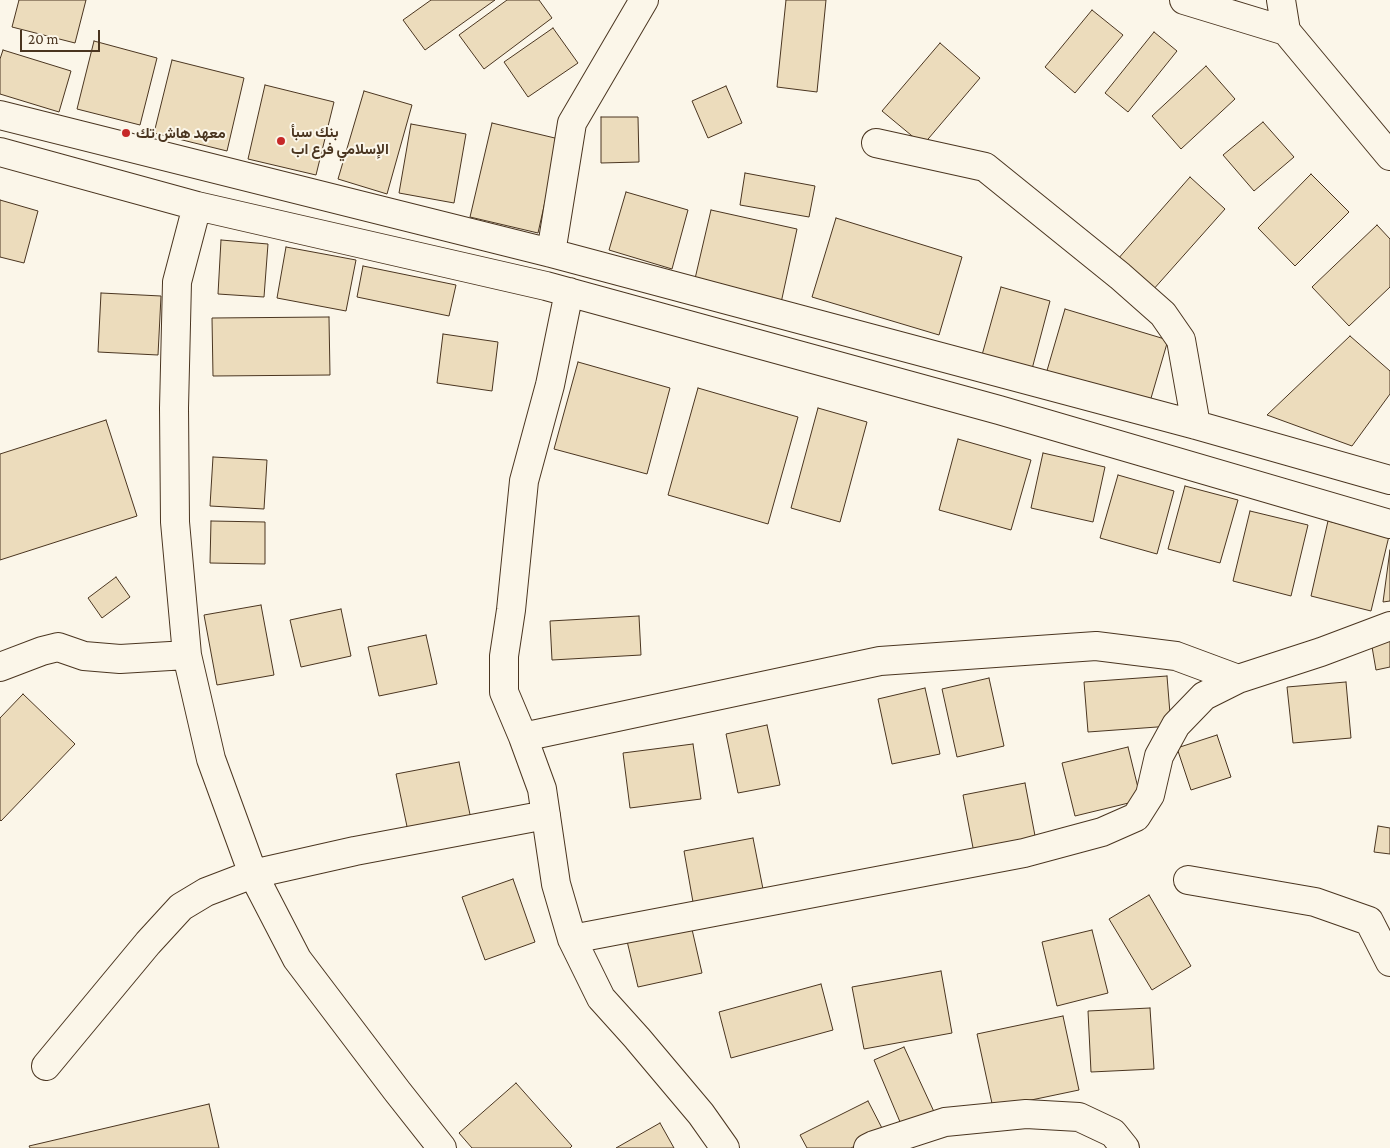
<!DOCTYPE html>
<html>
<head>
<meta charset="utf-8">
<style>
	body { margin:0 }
	#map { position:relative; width:1390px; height:1148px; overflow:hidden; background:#fbf6e9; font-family:"Crimson Pro",serif }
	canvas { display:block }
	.scale { position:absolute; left:20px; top:30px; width:80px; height:22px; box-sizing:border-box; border:2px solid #4a3520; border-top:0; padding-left:6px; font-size:15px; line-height:18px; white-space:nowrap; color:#4a3520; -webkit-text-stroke:4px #fbf6e9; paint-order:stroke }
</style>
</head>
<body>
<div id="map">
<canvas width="1390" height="1148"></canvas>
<div class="scale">20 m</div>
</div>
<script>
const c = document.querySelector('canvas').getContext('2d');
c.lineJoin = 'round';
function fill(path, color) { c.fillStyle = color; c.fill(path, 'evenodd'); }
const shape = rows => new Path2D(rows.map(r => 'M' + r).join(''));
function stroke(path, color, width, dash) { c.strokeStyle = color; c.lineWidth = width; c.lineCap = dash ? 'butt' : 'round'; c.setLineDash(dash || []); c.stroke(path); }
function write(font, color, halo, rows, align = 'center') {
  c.font = font + ' "Crimson Pro",Vazirmatn,serif'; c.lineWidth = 4; c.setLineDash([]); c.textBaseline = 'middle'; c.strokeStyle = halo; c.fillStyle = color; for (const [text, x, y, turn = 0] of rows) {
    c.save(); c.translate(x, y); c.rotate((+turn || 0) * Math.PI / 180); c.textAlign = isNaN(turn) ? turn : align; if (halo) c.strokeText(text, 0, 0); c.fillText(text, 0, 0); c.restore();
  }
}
const building = shape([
	[19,0,86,0,75,43,12,27,19,0],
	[431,0,495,0,425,50,403,20,431,0],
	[507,0,539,0,552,18,484,69,459,35,507,0],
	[786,0,826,0,817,92,777,87,786,0],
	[1092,10,1123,35,1075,93,1045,67,1092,10],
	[553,28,578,63,528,97,504,62,553,28],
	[1154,32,1177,51,1128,112,1105,93,1154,32],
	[94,41,157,58,140,125,77,109,94,41],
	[940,43,980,78,923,145,882,111,940,43],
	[3,50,71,71,59,112,0,94,0,59,3,50],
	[172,60,244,78,227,151,154,133,172,60],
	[1206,66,1235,99,1181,149,1152,116,1206,66],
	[265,85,334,102,316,175,248,159,265,85],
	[726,86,742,123,708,138,692,101,726,86],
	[364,91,412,105,387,194,338,179,364,91],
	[601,117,638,117,639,162,601,163,601,117],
	[1263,122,1294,157,1254,191,1223,155,1263,122],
	[492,123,559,139,538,233,470,217,492,123],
	[411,124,466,134,454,203,399,193,411,124],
	[745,173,815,186,809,217,740,205,745,173],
	[1311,174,1349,212,1295,266,1258,228,1311,174],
	[1190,177,1225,209,1152,291,1117,260,1190,177],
	[626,192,688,210,672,269,609,250,626,192],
	[0,200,38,211,24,263,0,257,0,200],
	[711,210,797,229,781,303,694,283,711,210],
	[836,218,962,257,939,335,812,297,836,218],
	[1377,225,1390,239,1390,287,1349,326,1312,287,1377,225],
	[221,240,268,244,264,297,218,294,221,240],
	[286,247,356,260,346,311,277,298,286,247],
	[363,266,456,285,449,316,357,297,363,266],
	[1001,287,1050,301,1032,369,982,355,1001,287],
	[101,293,161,296,158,355,98,352,101,293],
	[1065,309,1168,340,1149,405,1046,374,1065,309],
	[329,317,330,375,213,376,212,318,329,317],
	[443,334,498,342,492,391,437,383,443,334],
	[1350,336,1390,371,1390,394,1352,446,1267,415,1350,336],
	[578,362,670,388,647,474,554,449,578,362],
	[698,388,798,417,768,524,668,495,698,388],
	[818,408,867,422,840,522,791,508,818,408],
	[106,420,137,516,0,560,0,454,106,420],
	[958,439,1031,460,1011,530,939,510,958,439],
	[1043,453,1105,467,1093,522,1031,508,1043,453],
	[213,457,267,460,264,509,210,506,213,457],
	[1118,475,1174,491,1157,554,1100,538,1118,475],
	[1185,486,1238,500,1220,563,1168,549,1185,486],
	[1250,511,1308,525,1291,596,1233,581,1250,511],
	[211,521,265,522,265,564,210,563,211,521],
	[1328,521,1389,536,1371,611,1311,596,1328,521],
	[1390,550,1390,601,1383,602,1390,550],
	[116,577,130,597,102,618,88,598,116,577],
	[261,605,274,675,217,685,204,615,261,605],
	[341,609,351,656,301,667,290,620,341,609],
	[639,616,641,655,552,660,550,621,639,616],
	[426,635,437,684,379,696,368,647,426,635],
	[1390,637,1390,667,1376,670,1371,641,1390,637],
	[1167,676,1171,726,1088,732,1084,682,1167,676],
	[989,678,1004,746,957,757,942,689,989,678],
	[1346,682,1351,738,1293,743,1287,687,1346,682],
	[925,688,940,754,892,764,878,699,925,688],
	[23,694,75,744,1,821,0,820,0,718,23,694],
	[767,725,780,785,738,793,726,734,767,725],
	[1217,735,1231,777,1191,790,1177,748,1217,735],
	[693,744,701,799,630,808,623,753,693,744],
	[1128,747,1141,800,1075,816,1062,763,1128,747],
	[459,762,472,824,409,836,396,774,459,762],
	[1025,783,1036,841,974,853,963,795,1025,783],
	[1378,826,1390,828,1390,854,1374,852,1378,826],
	[753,838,763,889,693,902,684,851,753,838],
	[513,879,535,942,485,960,462,897,513,879],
	[1149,895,1191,966,1152,990,1109,919,1149,895],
	[691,925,702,973,638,987,627,941,691,925],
	[1092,930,1108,993,1057,1006,1042,942,1092,930],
	[941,971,952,1033,864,1049,852,987,941,971],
	[821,984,833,1030,731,1058,719,1012,821,984],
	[1150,1008,1154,1069,1091,1072,1088,1011,1150,1008],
	[1063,1016,1079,1090,993,1108,977,1034,1063,1016],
	[904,1047,936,1116,903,1129,874,1060,904,1047],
	[516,1083,572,1146,570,1148,472,1148,459,1133,516,1083],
	[868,1101,884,1132,851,1148,807,1148,800,1135,868,1101],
	[209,1104,219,1148,30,1148,29,1146,209,1104],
	[660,1123,674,1148,616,1148,660,1123]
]);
fill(building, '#ecdcbc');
stroke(building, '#4a3520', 1);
const minor = shape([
	[1184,0,1286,31],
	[1281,0,1286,31,1390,156],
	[0,115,551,253,1196,425,1390,480],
	[876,143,985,167,1120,276,1163,314,1181,340,1196,425],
	[0,152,197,206,546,286,999,410,1390,524],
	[197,206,177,282,174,408,175,522,187,655,211,759,253,874,297,959,397,1091,442,1148],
	[551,253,572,123,644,0],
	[569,292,550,385,524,481,511,610,504,656,504,692,523,737,542,789,556,884,572,939,601,998,637,1038,701,1114,725,1148],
	[0,667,42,651,58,647,84,656,120,659,187,655],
	[523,737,880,661,1096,646,1176,656,1238,679],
	[1188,880,1315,902,1369,921,1390,962],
	[572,939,1024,853,1102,832,1136,817,1150,795,1159,756,1176,725,1204,696,1238,679,1321,652,1390,626],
	[46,1066,148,943,181,907,206,892,253,874,355,851,546,815],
	[868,1148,874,1145,945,1122,1026,1114,1079,1117,1113,1133,1125,1148]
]);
stroke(minor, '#4a3520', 30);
stroke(minor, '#fbf6e9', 28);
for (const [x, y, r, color] of [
	[126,133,5,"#c62828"],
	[281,141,5,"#c62828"]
]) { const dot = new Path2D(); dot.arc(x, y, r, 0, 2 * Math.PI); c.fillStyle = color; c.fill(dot); stroke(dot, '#fbf6e9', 2); }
write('bold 15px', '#4a3520', '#fbf6e9', [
	["بنك سبأ",291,132],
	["الإسلامي فرع اب",291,149],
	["معهد هاش تك",136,133]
], 'left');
</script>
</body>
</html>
